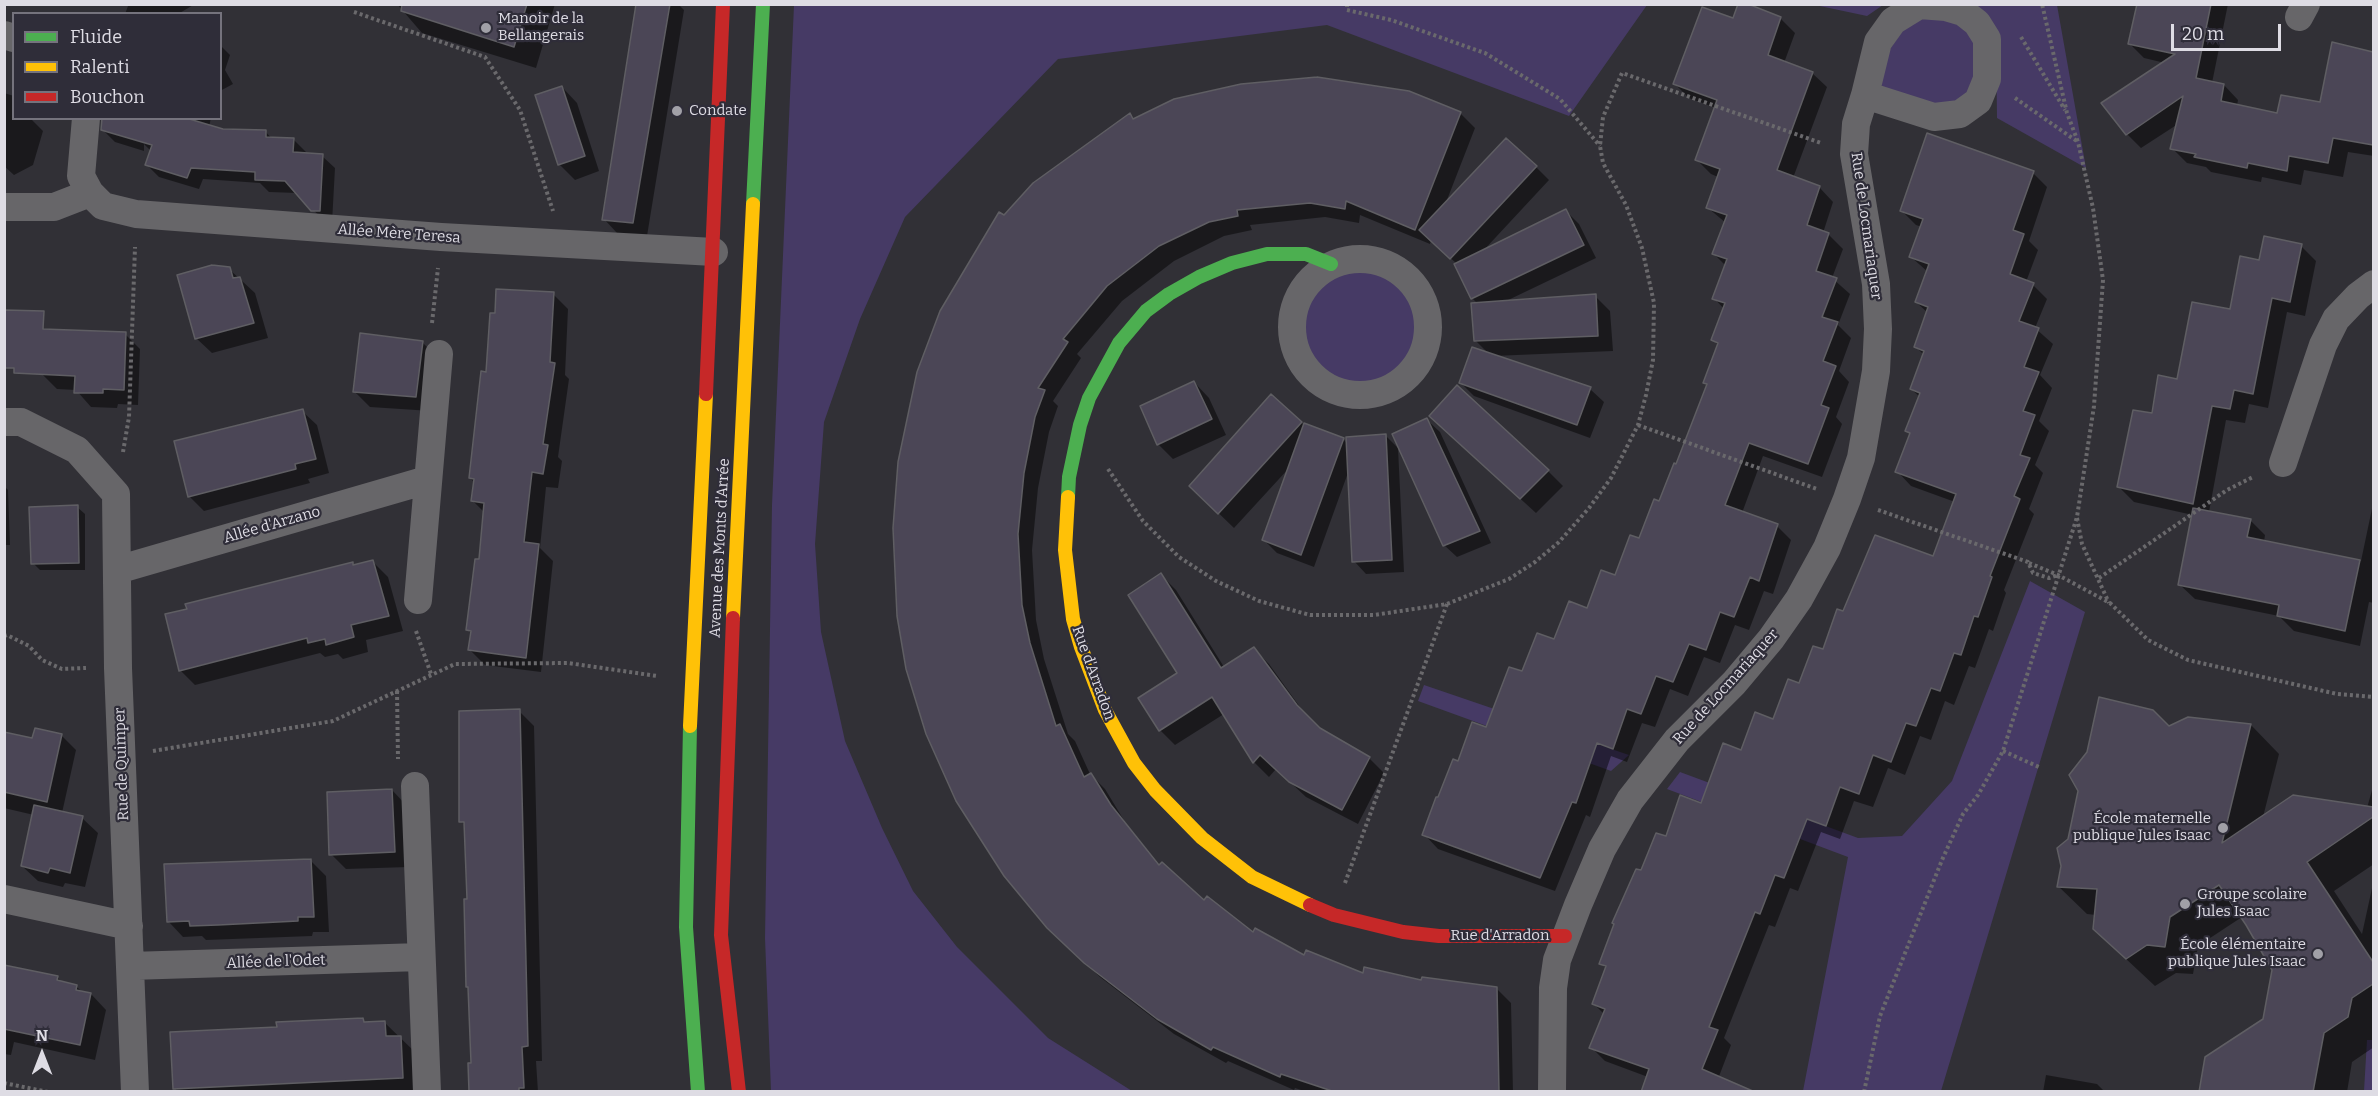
<!DOCTYPE html>
<html>
<head>
<meta charset="utf-8">
<style>
	body { margin:0 }
	#map { position:relative; width:2378px; height:1096px; overflow:hidden; background:#313036; font-family:Bitter,serif }
	canvas { display:block }
	.frame { position:absolute; inset:0; border:6px solid #dedce4; pointer-events:none }
	.legend { position:absolute; left:12px; top:12px; width:210px; height:108px; box-sizing:border-box; background:#2f2d39; border:2px solid #75737d; margin:0; padding:8px 10px; list-style:none; font-size:18px; color:#dedce4 }
	.legend li { display:flex; align-items:center; gap:12px; height:30px }
	.legend b { width:30px; border:2px solid #75737d }
	.north { position:absolute; left:12px; top:1024px; width:60px; height:60px; -webkit-text-stroke:4px #2f2d39; paint-order:stroke; rotate:0deg; font-size:16px; font-weight:700; line-height:24px; text-align:center; color:#dedce4 }
	.north::after { content:''; display:block; margin:auto; width:21px; height:27px; background:#dedce4; clip-path:polygon(50% 0,100% 100%,50% 72%,0 100%) }
	.scale { position:absolute; left:2171px; top:24px; width:110px; height:27px; box-sizing:border-box; border:3px solid #dedce4; border-top:0; padding-left:8px; font-size:18px; line-height:21px; white-space:nowrap; color:#dedce4; -webkit-text-stroke:4px #2f2d39; paint-order:stroke }
</style>
</head>
<body>
<div id="map">
<canvas width="2378" height="1096"></canvas>
<div class="frame"></div>
<ul class="legend">
<li><b style="height:8px;background:#4caf50"></b>Fluide</li>
<li><b style="height:8px;background:#ffc107"></b>Ralenti</li>
<li><b style="height:8px;background:#c62828"></b>Bouchon</li>
</ul>
<div class="north">N</div>
<div class="scale">20 m</div>
</div>
<script>
const c = document.querySelector('canvas').getContext('2d');
c.lineJoin = 'round';
function fill(path, color) { c.fillStyle = color; c.fill(path, 'evenodd'); }
const shape = rows => new Path2D(rows.map(r => 'M' + r).join(''));
function stroke(path, color, width, dash) { c.strokeStyle = color; c.lineWidth = width; c.lineCap = dash ? 'butt' : 'round'; c.setLineDash(dash || []); c.stroke(path); }
function write(font, color, halo, rows, align = 'center') {
  c.font = font + ' Bitter,serif'; c.lineWidth = 4.5; c.setLineDash([]); c.textBaseline = 'middle'; c.strokeStyle = halo; c.fillStyle = color; for (const [text, x, y, turn = 0] of rows) {
    c.save(); c.translate(x, y); c.rotate((+turn || 0) * Math.PI / 180); c.textAlign = isNaN(turn) ? turn : align; if (halo) c.strokeText(text, 0, 0); c.fillText(text, 0, 0); c.restore();
  }
}
fill(shape([
	[794,5,1647,5,1569,116,1327,25,1058,59,905,217,860,319,824,422,815,544,821,632,845,741,882,828,913,891,957,947,1048,1038,1132,1091,771,1091,765,938,772,505],
	[1815,5,1883,5,1867,16],
	[1919,5,1987,39,1960,114,1887,96,1875,72],
	[1968,5,2057,5,2086,168,1997,118,1996,34],
	'1292 327a68 68 0 1 1 136 0a68 68 0 1 1-136 0Z',
	[2030,581,2085,612,1941,1091,1803,1091,1848,857,1667,789,1680,772,1858,838,1902,836,1952,781],
	[1424,685,1629,755,1611,771,1418,701],
	[2367,1040,2373,1040,2373,1091,2364,1091]
]), '#463a65');
fill(shape([
	[123,4,195,4,178,14,125,14,128,6],
	[397,4,555,4,536,68,422,33],
	[638,4,678,4,684,10,647,236,617,233,604,219],
	[2138,4,2228,4,2212,83,2224,85,2238,100,2237,106,2278,114,2321,104,2369,53,2374,57,2374,156,2348,152,2343,177,2304,170,2301,185,2262,177,2261,182,2211,172,2206,167,2187,163,2172,148,2178,124,2141,148,2127,134,2165,63,2144,58,2130,44],
	[1780,18,1795,33,1784,63,1812,73,1827,87,1793,178,1819,187,1833,202,1823,233,1828,234,1843,249,1832,278,1850,294,1838,325,1851,338,1839,371,1849,382,1836,417,1842,424,1822,477,1763,456,1742,513,1777,526,1791,540,1773,594,1764,591,1749,630,1735,625,1720,663,1704,657,1688,696,1670,689,1655,727,1642,723,1627,762,1611,756,1590,817,1586,815,1555,891,1438,849,1424,834,1459,762,1487,729,1523,673,1588,609,1616,576,1640,540,1677,466,1708,386,1705,383,1719,346,1713,340,1724,309,1714,298,1726,266,1714,254,1726,223,1708,208,1718,177,1711,174,1697,160,1716,108,1689,98,1675,84,1734,20],
	[220,45,230,55,225,70,233,84,220,91],
	[562,87,577,103,599,171,575,180,559,164],
	[4,93,14,96,14,118,32,120,43,131,33,165,14,175,4,166],
	[1460,113,1475,128,1445,205,1536,167,1549,180,1483,251,1566,211,1579,224,1596,258,1504,302,1595,296,1610,311,1613,351,1493,356,1590,389,1604,402,1590,438,1474,396,1461,383,1489,354,1475,340,1478,304,1472,298,1457,264,1431,240,1430,244,1360,215,1359,223,1325,217,1250,225,1252,230,1224,236,1174,261,1122,301,1077,354,1081,358,1053,401,1058,406,1049,432,1038,488,1032,550,1036,620,1044,659,1068,734,1075,741,1090,774,1105,789,1125,822,1160,865,1204,903,1253,934,1305,957,1364,975,1496,988,1511,1003,1513,1092,1307,1092,1295,1088,1294,1090,1228,1061,1226,1063,1174,1034,1100,977,1064,943,1005,875,1004,217,1130,115,1135,120],
	[102,118,211,118,208,131,266,132,272,139,293,139,306,152,305,155,322,156,335,168,332,223,325,222,297,193,269,192,260,183,203,179,199,189,159,177,147,165,151,151,144,144,144,151,115,142,103,130],
	[2033,173,2047,187,2029,241,2038,250,2026,282,2033,285,2047,299,2035,328,2053,344,2040,375,2052,388,2039,421,2049,431,2035,465,2043,473,2029,509,2034,514,2004,590,2006,593,1993,631,1989,629,1975,668,1969,666,1954,705,1945,701,1931,740,1920,736,1905,775,1888,768,1873,807,1854,801,1840,839,1821,832,1798,891,1790,888,1775,927,1769,925,1724,1038,1731,1045,1718,1079,1648,1077,1605,1061,1591,1047,1604,1014,1594,1004,1607,969,1601,963,1641,872,1667,838,1702,805,1742,752,1774,721,1824,651,1844,613,1934,558,1955,502,1911,486,1897,471,1911,435,1907,430,1920,397,1911,389,1924,355,1916,347,1928,313,1916,302,1928,272,1911,257,1922,227,1916,225,1902,211],
	[2301,246,2316,261,2305,316,2287,312,2268,408,2249,404,2245,423,2226,420,2209,512,2250,520,2265,535,2264,542,2361,561,2374,499,2374,603,2369,602,2360,646,2294,631,2279,616,2195,599,2179,584,2193,515,2134,502,2119,487,2153,415,2232,311,2260,262],
	[229,269,255,293,268,338,212,353,196,338],
	[553,294,568,309,565,375,569,379,558,457,562,461,558,488,546,487,540,548,553,561,541,672,485,665,470,650,472,634,467,629,480,561,485,513,473,501,475,483,470,478,488,373],
	[4,326,5,326,6,385,4,385],
	[125,334,140,349,138,405,118,404,117,408,91,407,76,390,57,389,42,374],
	[422,342,437,357,431,411,370,407,355,392],
	[1194,382,1209,398,1226,435,1173,459,1158,444],
	[1271,396,1305,426,1343,439,1348,444,1386,436,1398,448,1404,572,1366,574,1354,561,1349,470,1314,567,1277,553,1264,540,1290,467,1234,528,1206,501],
	[302,411,317,425,329,473,308,479,310,483,204,511,189,496],
	[1427,420,1440,432,1491,543,1457,557,1444,545],
	[1446,431,1548,471,1563,486,1536,513],
	[4,486,8,490,10,545,4,545],
	[77,507,85,514,85,570,40,570,33,563],
	[373,562,388,577,403,631,366,640,368,652,343,659,338,654,325,657,320,653,195,685,180,670,189,610,352,563,355,566],
	[1161,575,1176,590,1224,667,1254,649,1269,664,1310,721,1319,729,1369,758,1384,773,1358,824,1306,797,1276,769,1269,777,1254,762,1224,714,1175,745,1160,730,1179,674],
	[519,711,534,726,542,1061,536,1061,538,1092,471,1092,470,989,467,986,469,901,466,826,461,821],
	[2251,725,2279,754,2263,817,2367,808,2374,783,2374,864,2334,891,2362,934,2374,879,2374,1047,2352,1062,2347,1092,2200,1092,2265,1020,2273,970,2242,917,2198,946,2193,974,2176,973,2155,986,2094,929,2096,915,2087,914,2058,886,2069,840,2169,728],
	[4,734,34,740,61,735,76,750,62,813,82,818,98,833,85,887,65,883,63,887,38,881,22,866,34,815,4,808],
	[392,790,407,806,409,867,346,869,331,854],
	[311,861,326,876,329,932,313,932,312,936,206,940,202,936,183,937,168,921],
	[4,966,57,977,63,983,76,986,83,993,91,994,106,1010,95,1060,14,1042,11,1055,4,1054],
	[363,1020,366,1023,385,1023,416,1053,417,1092,178,1092,175,1088,278,1028],
	[2046,1075,2097,1084,2105,1092,2043,1092]
]), '#0007');
const building = shape([
	[402,4,527,4,514,47,401,11,402,4],
	[636,4,670,4,633,223,602,220,636,4],
	[1738,4,1748,4,1781,17,1768,55,1813,72,1777,170,1820,186,1807,225,1829,233,1816,271,1837,278,1822,317,1838,322,1823,361,1836,366,1821,405,1829,408,1808,464,1749,443,1725,505,1778,524,1759,581,1750,577,1734,617,1720,612,1706,650,1689,644,1673,682,1656,676,1641,714,1627,709,1613,749,1597,743,1576,803,1572,802,1540,878,1422,835,1436,797,1438,797,1453,759,1458,761,1472,722,1486,727,1509,667,1522,671,1537,633,1554,639,1569,601,1587,608,1601,570,1615,575,1630,535,1639,538,1654,499,1659,501,1674,463,1676,464,1707,384,1703,383,1718,343,1711,340,1725,303,1712,299,1727,259,1712,254,1727,215,1706,208,1720,169,1695,160,1717,100,1673,84,1702,7,1733,18,1738,4],
	[2137,4,2211,4,2196,78,2224,84,2221,101,2277,113,2281,95,2320,102,2332,42,2373,52,2373,145,2333,138,2328,163,2289,156,2287,171,2248,163,2247,168,2194,157,2196,154,2170,149,2183,96,2126,135,2101,103,2175,54,2128,44,2137,4],
	[1317,77,1409,91,1461,112,1415,230,1346,201,1345,209,1310,203,1237,210,1238,216,1209,222,1159,246,1107,286,1063,339,1068,342,1038,388,1045,390,1035,417,1024,473,1018,534,1022,605,1030,643,1056,726,1060,724,1084,777,1091,773,1111,805,1159,865,1162,862,1204,900,1207,896,1253,932,1255,928,1304,955,1306,950,1363,973,1364,967,1421,980,1422,977,1497,987,1499,1092,1335,1092,1281,1074,1280,1077,1213,1047,1211,1050,1157,1019,1084,963,1047,928,1004,876,956,801,926,734,906,669,897,616,893,528,898,462,917,372,940,311,999,212,1004,215,1033,183,1130,113,1133,119,1174,99,1241,84,1317,77],
	[562,86,585,156,558,165,535,95,562,86],
	[102,118,186,118,223,129,266,130,266,137,294,138,293,152,323,154,320,211,311,211,285,181,255,180,255,172,191,168,187,178,145,165,152,145,101,130,102,118],
	[1927,133,2034,171,2013,230,2024,234,2010,274,2034,283,2019,321,2039,328,2024,367,2039,372,2023,411,2035,415,2020,455,2030,458,2014,496,2020,499,1990,576,1992,577,1978,617,1974,616,1961,655,1954,653,1940,691,1931,688,1916,726,1906,723,1891,762,1873,755,1859,794,1840,787,1826,826,1807,819,1784,878,1775,875,1760,914,1755,912,1709,1027,1718,1030,1702,1069,1755,1092,1641,1092,1649,1069,1589,1048,1605,1009,1592,1004,1606,966,1599,964,1614,924,1612,923,1636,869,1641,870,1656,833,1666,836,1680,795,1701,803,1723,743,1741,750,1755,712,1773,719,1788,679,1799,683,1813,646,1823,649,1837,609,1843,611,1875,535,1933,556,1956,494,1895,472,1910,433,1905,431,1920,393,1910,389,1924,351,1914,347,1928,307,1915,302,1929,264,1909,257,1923,219,1900,211,1927,133],
	[1506,138,1537,166,1450,259,1419,230,1506,138],
	[1566,209,1584,245,1471,299,1454,264,1566,209],
	[2264,236,2302,244,2290,302,2272,298,2253,394,2234,390,2230,409,2212,406,2193,504,2117,487,2133,410,2152,413,2158,375,2177,379,2192,302,2230,309,2240,256,2259,260,2264,236],
	[212,265,230,267,233,278,240,277,254,323,195,339,177,275,212,265],
	[496,289,554,292,550,362,555,363,543,444,548,445,543,474,532,472,524,542,539,544,526,658,468,650,471,631,466,630,475,559,479,559,484,503,471,501,474,479,469,478,481,371,486,372,490,313,495,313,496,289],
	[1596,294,1598,336,1474,341,1471,303,1596,294],
	[4,310,44,311,43,329,126,332,124,390,103,389,103,393,74,393,75,376,14,373,14,368,4,368,4,310],
	[360,333,423,341,416,397,353,392,360,333],
	[1472,347,1591,387,1577,425,1459,383,1472,347],
	[1194,381,1212,419,1157,445,1140,406,1194,381],
	[1457,385,1549,470,1520,499,1429,416,1457,385],
	[1271,394,1302,422,1218,514,1189,486,1271,394],
	[303,409,316,459,295,464,296,469,188,497,174,441,303,409],
	[1427,418,1480,531,1443,546,1392,434,1427,418],
	[1304,423,1344,438,1301,555,1262,540,1304,423],
	[1386,434,1392,560,1352,562,1346,437,1386,434],
	[78,505,79,563,31,564,29,507,78,505],
	[2193,508,2251,519,2247,537,2360,560,2345,631,2277,616,2279,605,2178,585,2193,508],
	[373,560,389,616,351,625,354,637,326,645,325,639,308,643,307,638,179,671,165,614,187,609,185,604,353,562,353,565,373,560],
	[1161,573,1221,668,1254,647,1297,705,1320,728,1370,757,1342,810,1289,782,1260,755,1253,763,1212,697,1159,731,1138,698,1177,673,1128,595,1161,573],
	[2099,697,2153,710,2169,726,2188,717,2251,724,2222,843,2293,795,2373,807,2373,817,2307,862,2373,962,2373,984,2352,998,2348,1017,2324,1033,2313,1092,2199,1092,2205,1057,2263,1019,2272,970,2246,925,2219,885,2170,917,2165,947,2147,945,2126,959,2093,929,2097,889,2057,887,2061,866,2057,848,2068,839,2078,791,2069,775,2087,752,2099,697],
	[520,709,528,1046,522,1047,524,1088,519,1088,519,1092,469,1092,468,1063,471,1063,468,987,466,987,464,899,467,899,464,822,459,822,459,711,520,709],
	[35,728,62,734,47,802,4,792,4,732,32,738,35,728],
	[392,789,395,852,329,855,327,792,392,789],
	[34,805,83,816,70,873,50,868,48,873,21,866,34,805],
	[311,859,314,917,298,917,298,921,218,925,190,926,189,921,167,922,164,864,311,859],
	[4,965,58,976,57,980,77,985,76,990,91,993,80,1045,4,1029,4,965],
	[363,1018,364,1022,385,1021,386,1036,401,1036,403,1078,173,1089,170,1032,277,1027,276,1022,363,1018]
]);
fill(building, '#4b4656');
stroke(building, '#5f5e63', 1.5);
stroke(shape([
	[1347,4,1347,10,1391,20,1485,53,1560,99,1600,146],
	[354,12,485,57,520,110,553,211],
	[2021,37,2065,110],
	[2015,98,2078,142],
	[432,323,438,268],
	[1638,425,1817,489],
	[123,452,129,417,135,247],
	[1108,469,1143,521,1179,557,1216,581,1259,601,1310,615,1374,615,1447,604,1509,579,1535,562,1559,542,1589,508,1611,478,1638,425,1646,395,1653,360,1654,303,1642,248,1626,205,1603,163,1600,146,1603,117,1622,73,1821,143],
	[1878,510,2028,562,2033,573,2049,578,2058,575],
	[2077,518,2082,544,2109,603],
	[2029,563,2058,575,2110,603,2148,640,2188,660,2337,694,2374,697],
	[2099,578,2227,490,2253,477],
	[416,631,431,674],
	[4,636,7,635,29,646,42,660,62,669,86,668],
	[397,691,398,759],
	[153,751,333,721,455,664,568,663,657,676],
	[2003,751,2039,767],
	[1345,883,1447,604],
	[4,1083,48,1092],
	[1864,1092,1880,1016,1942,860,1963,814,1978,795,2003,751,2077,517,2094,406,2103,280,2093,208,2078,142,2067,113,2042,4]
]), '#6a696c', 4, [3, 3]);
stroke(shape([
	[1919,5,1946,7,1963,12,1977,23,1987,39,1987,79,1978,101,1960,114,1934,117,1865,95,1878,42,1893,21,1919,5],
	[2299,17,2306,4],
	[4,35,14,38],
	[86,118,81,176,90,193,103,206,136,214,441,237,714,252],
	[4,207,54,207,90,193],
	'1292 327a68 68 0 1 1 136 0a68 68 0 1 1-136 0Z',
	[4,422,21,422,77,450,116,494,118,668,135,1092],
	[2283,463,2323,345,2336,319,2358,296,2374,284],
	[117,570,427,480],
	[418,600,439,354],
	[415,786,427,1092],
	[4,899,129,926],
	[130,966,421,957],
	[1552,1092,1553,988,1557,960,1578,905,1602,849,1630,800,1677,740,1734,683,1771,639,1799,599,1827,548,1847,499,1861,458,1876,371,1878,329,1876,284,1854,154,1856,124,1865,95]
]), '#676669', 28);
stroke(shape([
	[753,204,763,4],
	[1068,497,1069,477,1080,425,1089,398,1119,343,1146,311,1169,294,1199,277,1232,263,1267,254,1306,254,1331,264],
	[690,726,686,927,698,1092]
]), '#4caf50', 14);
stroke(shape([
	[1068,497,1065,550,1073,619,1081,647,1105,710,1134,763,1155,790,1202,838,1252,877,1310,905],
	[733,618,753,204],
	[690,726,706,394]
]), '#ffc107', 14);
stroke(shape([
	[706,394,723,4],
	[733,618,721,935,739,1092],
	[1310,905,1334,915,1403,932,1439,936,1565,936]
]), '#c62828', 14);
for (const [x, y, r, color] of [
	[486,28,6,"#a1a0a7"],
	[677,111,6,"#a1a0a7"],
	[2223,828,6,"#a1a0a7"],
	[2185,904,6,"#a1a0a7"],
	[2318,954,6,"#a1a0a7"]
]) { const dot = new Path2D(); dot.arc(x, y, r, 0, 2 * Math.PI); c.fillStyle = color; c.fill(dot); stroke(dot, '#2f2d39', 2); }
write('15px', '#dedce4', '#2f2d39', [
	["Manoir de la",498,19],
	["Bellangerais",498,36],
	["Condate",689,111],
	["École maternelle",2211,819,"right"],
	["publique Jules Isaac",2211,836,"right"],
	["Groupe scolaire",2197,895],
	["Jules Isaac",2197,912],
	["École élémentaire",2306,945,"right"],
	["publique Jules Isaac",2306,962,"right"]
], 'left');
write('15px', '#dedce4', '#2f2d39', [
	["Rue de Locmariaquer",1866,226,82],
	["Allée Mère Teresa",399,234,4],
	["Allée d'Arzano",272,525,-16],
	["Avenue des Monts d'Arrée",720,548,-87],
	["Rue d'Arradon",1093,673,70],
	["Rue de Locmariaquer",1726,687,-48],
	["Rue de Quimper",122,764,-92],
	["Rue d'Arradon",1500,936],
	["Allée de l'Odet",276,962,-2]
]);
</script>
</body>
</html>
